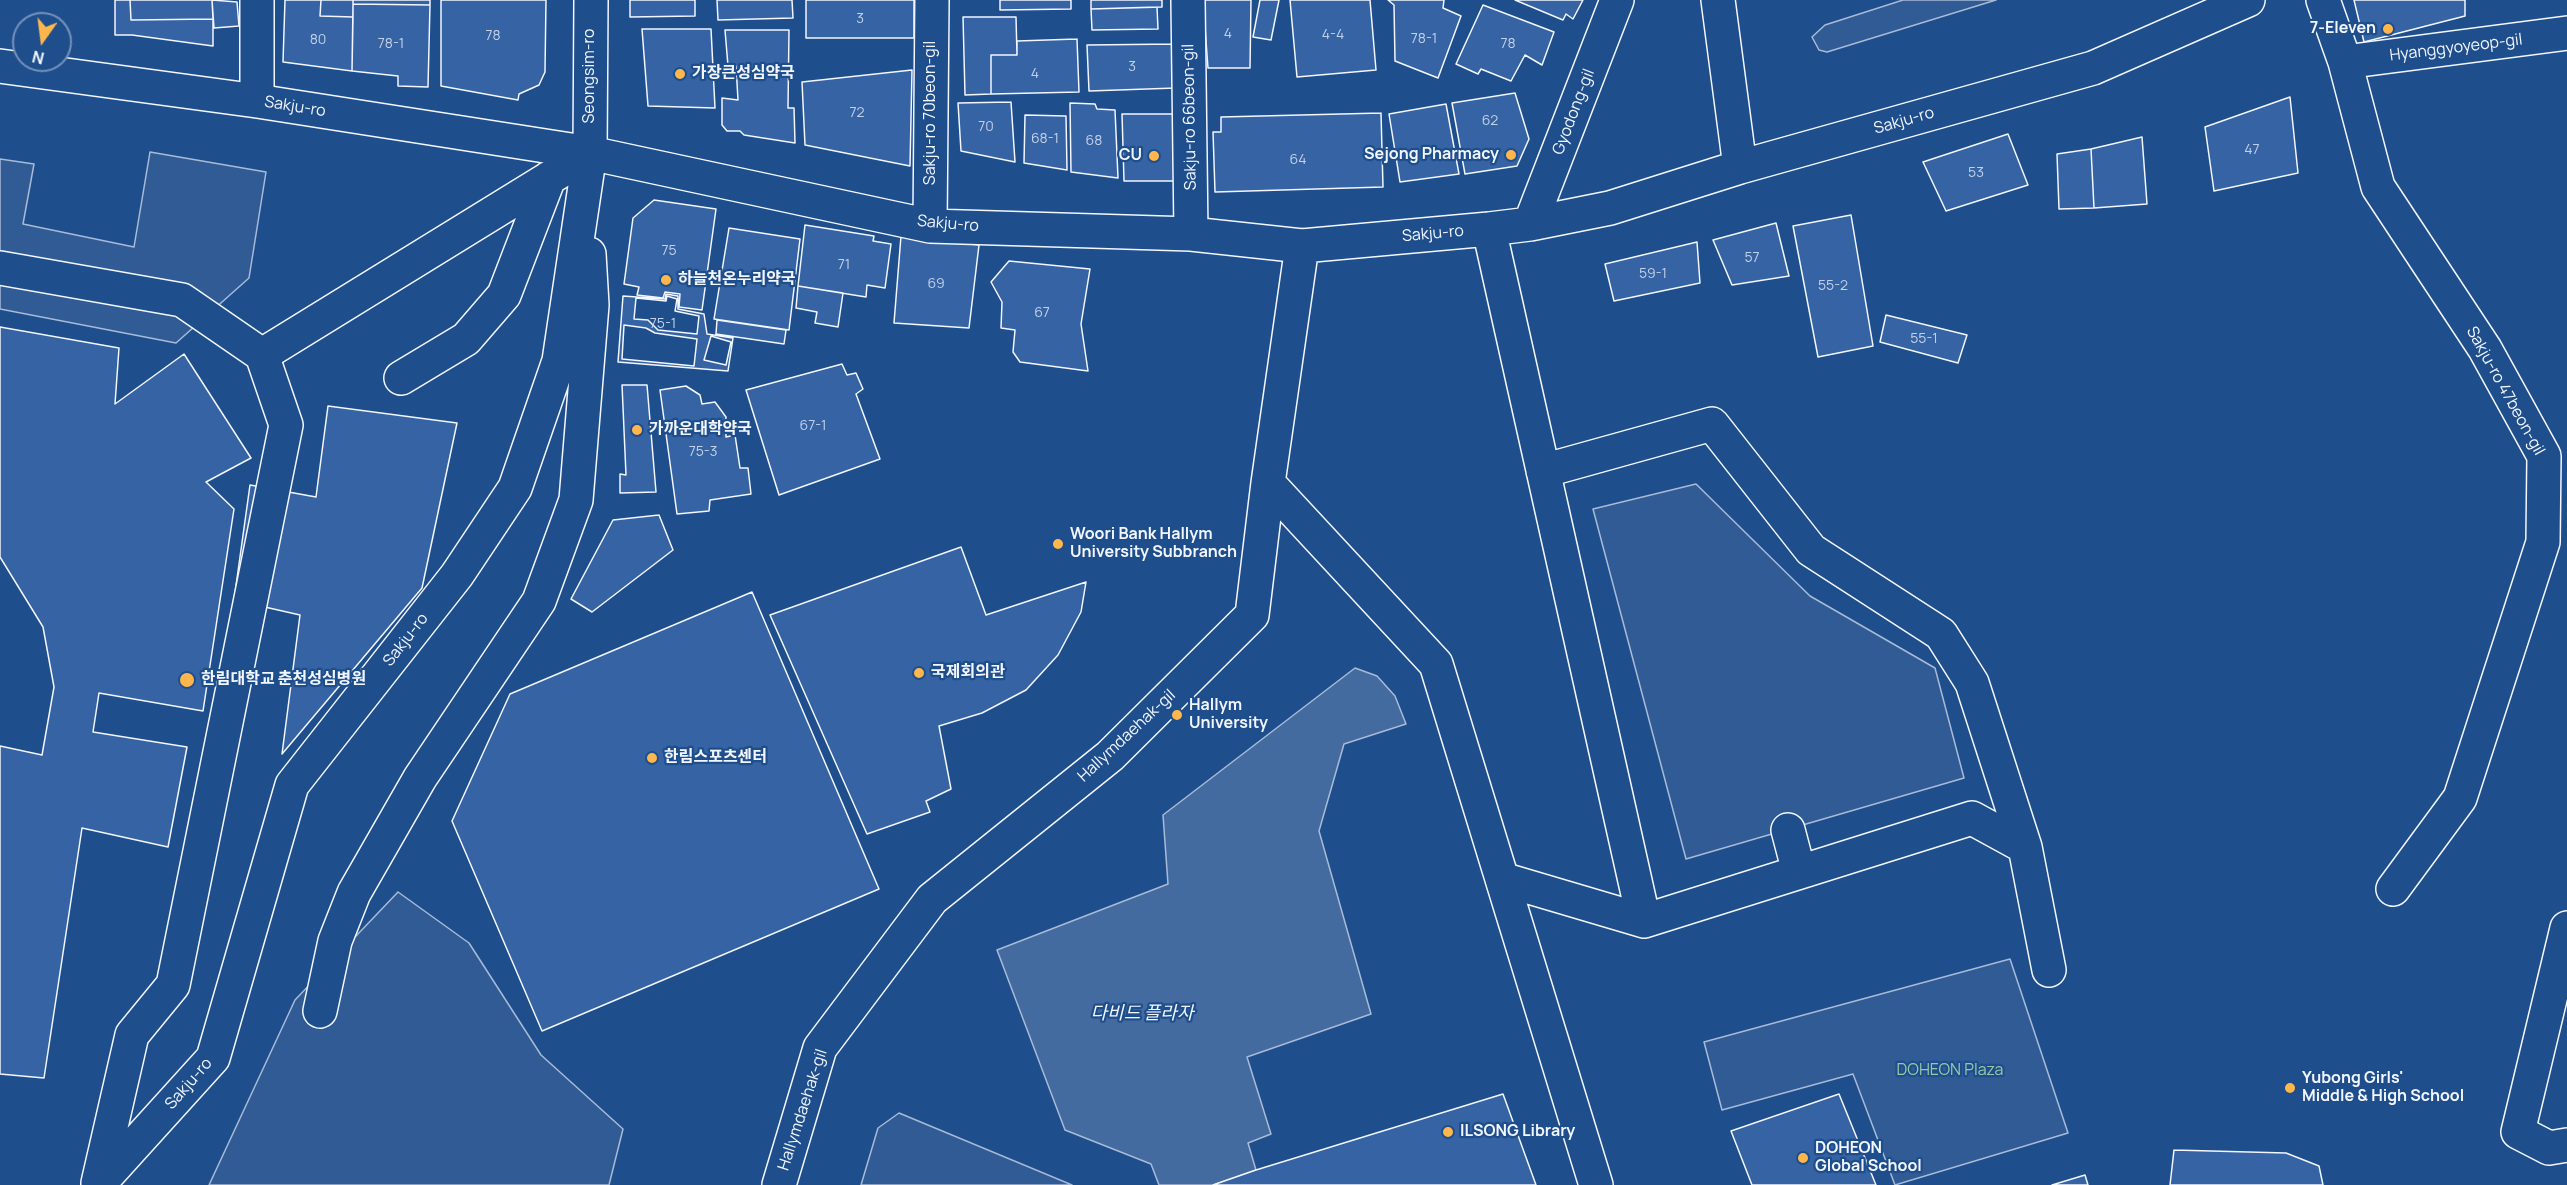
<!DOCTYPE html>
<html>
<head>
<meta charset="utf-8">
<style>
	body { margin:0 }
	#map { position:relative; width:2567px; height:1185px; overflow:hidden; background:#1f4e8c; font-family:Manrope,sans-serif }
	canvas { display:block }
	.north { position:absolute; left:12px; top:12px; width:60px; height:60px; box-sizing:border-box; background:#1f4e8c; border:2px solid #7391ba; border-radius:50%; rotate:194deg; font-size:16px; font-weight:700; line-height:24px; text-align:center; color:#f2f6ff }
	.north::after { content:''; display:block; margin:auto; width:21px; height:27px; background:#ffb74d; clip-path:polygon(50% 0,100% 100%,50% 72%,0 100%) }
</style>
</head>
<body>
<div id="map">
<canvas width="2567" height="1185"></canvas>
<div class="north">N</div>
</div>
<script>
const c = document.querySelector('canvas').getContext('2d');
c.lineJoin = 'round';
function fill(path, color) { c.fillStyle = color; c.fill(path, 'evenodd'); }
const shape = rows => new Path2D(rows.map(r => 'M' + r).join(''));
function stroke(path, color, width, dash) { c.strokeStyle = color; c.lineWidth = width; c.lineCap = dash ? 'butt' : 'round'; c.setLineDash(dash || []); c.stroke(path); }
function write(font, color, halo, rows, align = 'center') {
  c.font = font + ' Manrope,"Noto Sans KR",sans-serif'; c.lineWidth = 4.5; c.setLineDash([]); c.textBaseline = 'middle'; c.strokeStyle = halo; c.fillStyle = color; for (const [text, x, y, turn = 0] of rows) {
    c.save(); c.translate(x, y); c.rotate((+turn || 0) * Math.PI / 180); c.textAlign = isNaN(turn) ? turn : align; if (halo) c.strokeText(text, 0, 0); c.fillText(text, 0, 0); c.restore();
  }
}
const built = shape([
	[1903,0,1996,0,1827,52,1819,50,1812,37,1825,25,1903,0],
	[150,152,266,172,249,278,176,343,0,309,0,159,34,164,23,224,134,247,150,152],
	[1696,484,1810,596,1935,668,1964,778,1686,859,1593,509,1696,484],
	[398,892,469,943,541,1055,623,1129,609,1185,209,1185,295,1000,398,892],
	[2010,959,2068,1133,1895,1185,1853,1074,1722,1110,1704,1042,2010,959],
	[899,1113,1072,1185,861,1185,878,1128,899,1113]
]);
fill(built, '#305b95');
stroke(built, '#a8bbd7', 1.5);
const water = shape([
	[1355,668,1377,676,1395,696,1406,724,1344,744,1319,831,1371,1014,1247,1057,1271,1134,1248,1143,1256,1170,1213,1185,1159,1185,1151,1164,1065,1130,997,950,1168,884,1163,815,1355,668]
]);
fill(water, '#446ba0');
stroke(water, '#a8bbd7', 1.5);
const building = shape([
	[115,0,130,0,131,20,213,19,213,46,132,35,115,35,115,0],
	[130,0,212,0,213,19,131,20,130,0],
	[212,0,237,2,239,26,214,28,212,0],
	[285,0,321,0,320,16,353,17,352,71,283,62,285,0],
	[321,0,353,0,353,17,320,16,321,0],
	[353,0,430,0,430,5,353,4,353,0],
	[441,0,546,0,545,72,539,85,519,94,518,100,441,86,441,0],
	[630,0,695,0,695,16,630,17,630,0],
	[717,0,792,0,793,18,718,20,717,0],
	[806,0,914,0,914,38,806,38,806,0],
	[1000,0,1071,0,1071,9,1000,10,1000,0],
	[1091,0,1162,0,1162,7,1091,9,1091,0],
	[1203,0,1251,0,1250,68,1208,68,1203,0],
	[1260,0,1279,0,1271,40,1253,37,1260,0],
	[1290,0,1370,0,1376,70,1297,77,1290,0],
	[1388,0,1444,0,1443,8,1461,16,1438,78,1395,61,1394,5,1388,0],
	[1515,0,1583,0,1573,19,1566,14,1563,20,1515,0],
	[2354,0,2465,0,2465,16,2364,42,2354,0],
	[353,4,430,5,428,87,398,86,398,76,352,71,353,4],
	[1483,5,1554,32,1542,65,1525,55,1511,81,1481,69,1478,74,1456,64,1483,5],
	[1157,7,1158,29,1092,30,1091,9,1157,7],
	[963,17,1016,17,1017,55,991,55,991,94,965,95,963,17],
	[642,29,711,29,715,108,648,106,642,29],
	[725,30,789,30,788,108,794,108,795,143,744,135,740,131,727,131,722,125,722,98,738,100,736,66,728,66,725,30],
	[1077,39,1079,92,991,94,991,55,1017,55,1017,41,1077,39],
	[1175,44,1176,88,1089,91,1087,45,1175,44],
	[912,70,910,166,805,145,802,82,912,70],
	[1515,93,1529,139,1517,166,1465,174,1452,103,1515,93],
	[2290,97,2298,173,2214,191,2205,127,2290,97],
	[1011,102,1015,162,961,151,958,103,1011,102],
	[1070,103,1095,104,1097,109,1115,110,1118,178,1071,172,1070,103],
	[1446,104,1459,174,1400,182,1389,114,1446,104],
	[1381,113,1383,187,1215,192,1213,132,1221,132,1221,117,1381,113],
	[1122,114,1178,114,1177,181,1124,181,1122,114],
	[1025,115,1066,116,1067,170,1024,163,1025,115],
	[2008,134,2028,185,1946,211,1923,162,2008,134],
	[2142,137,2147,204,2094,208,2091,149,2142,137],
	[2091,149,2094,208,2059,209,2057,154,2091,149],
	[654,200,716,209,702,310,679,307,680,294,665,292,663,298,637,295,639,287,624,284,633,218,654,200],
	[1851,215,1873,346,1818,357,1793,226,1851,215],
	[1776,223,1789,276,1732,285,1713,240,1776,223],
	[805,225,874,236,873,241,891,244,885,288,867,285,866,297,798,286,805,225],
	[729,228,800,239,789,330,714,319,729,228],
	[901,236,979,245,969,328,894,323,901,236],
	[1697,242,1700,283,1614,301,1605,264,1697,242],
	[1009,261,1090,269,1081,324,1088,371,1020,362,1013,352,1015,330,1001,328,1002,302,991,282,1009,261],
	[798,286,843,293,838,327,815,323,817,312,796,308,798,286],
	[666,294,678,296,678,309,704,314,707,334,733,338,728,371,618,362,623,296,665,299,666,294],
	[667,296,677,299,675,311,699,316,697,334,658,330,648,320,634,319,636,298,666,301,667,296],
	[1886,315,1967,335,1958,363,1880,342,1886,315],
	[717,320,786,330,784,344,716,334,717,320],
	[624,325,646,328,655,333,697,339,694,366,622,359,624,325],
	[0,327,119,348,115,404,184,354,251,458,206,482,234,509,203,711,99,693,93,732,187,747,168,847,82,828,44,1078,0,1074,0,746,42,755,54,687,43,627,0,557,0,327],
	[711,336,731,342,726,365,704,360,711,336],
	[842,364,847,375,856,373,863,389,856,394,880,459,779,495,746,390,842,364],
	[622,385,647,385,656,492,620,493,620,474,626,475,622,385],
	[686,386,700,395,702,404,715,402,726,417,726,437,735,435,740,468,748,468,751,494,710,500,709,511,677,514,660,390,686,386],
	[328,406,457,423,422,588,282,754,300,615,234,600,250,485,316,497,328,406],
	[659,515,673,550,592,612,571,599,613,520,659,515],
	[961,547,986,615,1086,582,1081,612,1058,655,1026,690,982,713,939,726,951,789,926,801,930,812,867,834,770,615,961,547],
	[752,592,879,889,542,1031,452,821,510,694,752,592],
	[1503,1094,1536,1185,1213,1185,1256,1170,1503,1094],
	[1839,1094,1876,1185,1752,1185,1731,1131,1839,1094],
	[2174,1150,2286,1153,2319,1166,2323,1185,2170,1185,2174,1150],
	[2085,1175,2088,1185,2052,1185,2085,1175]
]);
fill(building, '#3563a3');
stroke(building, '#f2f6ff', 1.5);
const minor = shape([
	[1188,0,1191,234],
	[1718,0,1740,167],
	[2323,0,2345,62,2378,187,2485,349,2544,456,2543,542,2460,798,2393,889],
	[2345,62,2567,33],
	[0,66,257,101,590,153,930,226,1191,234,1302,246,1489,229,1530,224,1610,208,1740,167,2093,68,2248,0],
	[257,101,257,0],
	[1530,224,1617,0],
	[930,226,932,0],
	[1489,229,1644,921,1972,818,2025,847,2049,970],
	[0,268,182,300,262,355,590,153],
	[401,378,466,339,504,295,549,178],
	[1543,471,1712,424,1811,550,1941,634,1972,683,2025,847],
	[1268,483,1436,664,1596,1185],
	[1788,830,1799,872],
	[1502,879,1644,921],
	[2567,928,2518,1132,2549,1148,2567,1145],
	[320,1011,335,941,354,893,420,778,539,601,576,500,592,305,589,254],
	[98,1183,132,1035,173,985,286,425,262,355],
	[98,1185,213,1058,292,785,457,575,515,488,559,361,590,153,591,0],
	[779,1185,820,1048,932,899,1110,756,1252,615,1268,483,1302,246]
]);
stroke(minor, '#f2f6ff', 36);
stroke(minor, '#1f4e8c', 33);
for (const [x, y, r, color] of [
	[2388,29,6,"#ffb74d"],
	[680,74,6,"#ffb74d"],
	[1511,155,6,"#ffb74d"],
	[1154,156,6,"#ffb74d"],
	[666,280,6,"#ffb74d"],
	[637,430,6,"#ffb74d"],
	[1058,544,6,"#ffb74d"],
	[919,673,6,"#ffb74d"],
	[187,680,8,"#ffb74d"],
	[1177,715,6,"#ffb74d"],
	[652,758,6,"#ffb74d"],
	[2290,1088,6,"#ffb74d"],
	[1448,1132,6,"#ffb74d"],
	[1803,1158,6,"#ffb74d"]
]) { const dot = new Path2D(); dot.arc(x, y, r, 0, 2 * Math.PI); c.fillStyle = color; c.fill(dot); stroke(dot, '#1f4e8c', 2); }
write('14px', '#c3d1e8', null, [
	["3",860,19],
	["4",1228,34],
	["4-4",1333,35],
	["78",493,36],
	["78-1",1424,39],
	["80",318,40],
	["78-1",391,44],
	["78",1508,44],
	["3",1132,67],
	["4",1035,74],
	["72",857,113],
	["62",1490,121],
	["70",986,127],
	["68-1",1045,139],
	["68",1094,141],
	["47",2252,150],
	["64",1298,160],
	["53",1976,173],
	["75",669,251],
	["57",1752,258],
	["71",844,265],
	["59-1",1653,274],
	["69",936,284],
	["55-2",1833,286],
	["67",1042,313],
	["75-1",663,324],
	["55-1",1924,339],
	["67-1",813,426],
	["75-3",703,452]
]);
write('bold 16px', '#f2f6ff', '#1f4e8c', [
	["7-Eleven",2376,29,"right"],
	["가장큰성심약국",692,74],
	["Sejong Pharmacy",1499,155,"right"],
	["CU",1142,156,"right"],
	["하늘천온누리약국",678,280],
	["가까운대학약국",649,430],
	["Woori Bank Hallym",1070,535],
	["University Subbranch",1070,553],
	["국제회의관",931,673],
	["한림대학교 춘천성심병원",201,680],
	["Hallym",1189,706],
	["University",1189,724],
	["한림스포츠센터",664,758],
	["Yubong Girls'",2302,1079],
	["Middle & High School",2302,1097],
	["ILSONG Library",1460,1132],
	["DOHEON",1815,1149],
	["Global School",1815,1167]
], 'left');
write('16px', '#f2f6ff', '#1f4e8c', [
	["Hyanggyoyeop-gil",2456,48,-7],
	["Seongsim-ro",590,76,-90],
	["Sakju-ro",295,107,9],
	["Gyodong-gil",1574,112,-69],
	["Sakju-ro 70beon-gil",931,113,-90],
	["Sakju-ro 66beon-gil",1190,117,-91],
	["Sakju-ro",1904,121,-16],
	["Sakju-ro",948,224,5],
	["Sakju-ro",1433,234,-5],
	["Sakju-ro 47beon-gil",2505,391,61],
	["Sakju-ro",406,640,-52],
	["Hallymdaehak-gil",1127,736,-43],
	["Sakju-ro",189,1084,-49],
	["Hallymdaehak-gil",803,1110,-72]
]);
write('16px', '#97c8a6', '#1f4e8c', [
	["DOHEON Plaza",1950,1071]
]);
write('italic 18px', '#f2f6ff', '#1f4e8c', [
	["다비드 플라자",1142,1014]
]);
</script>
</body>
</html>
